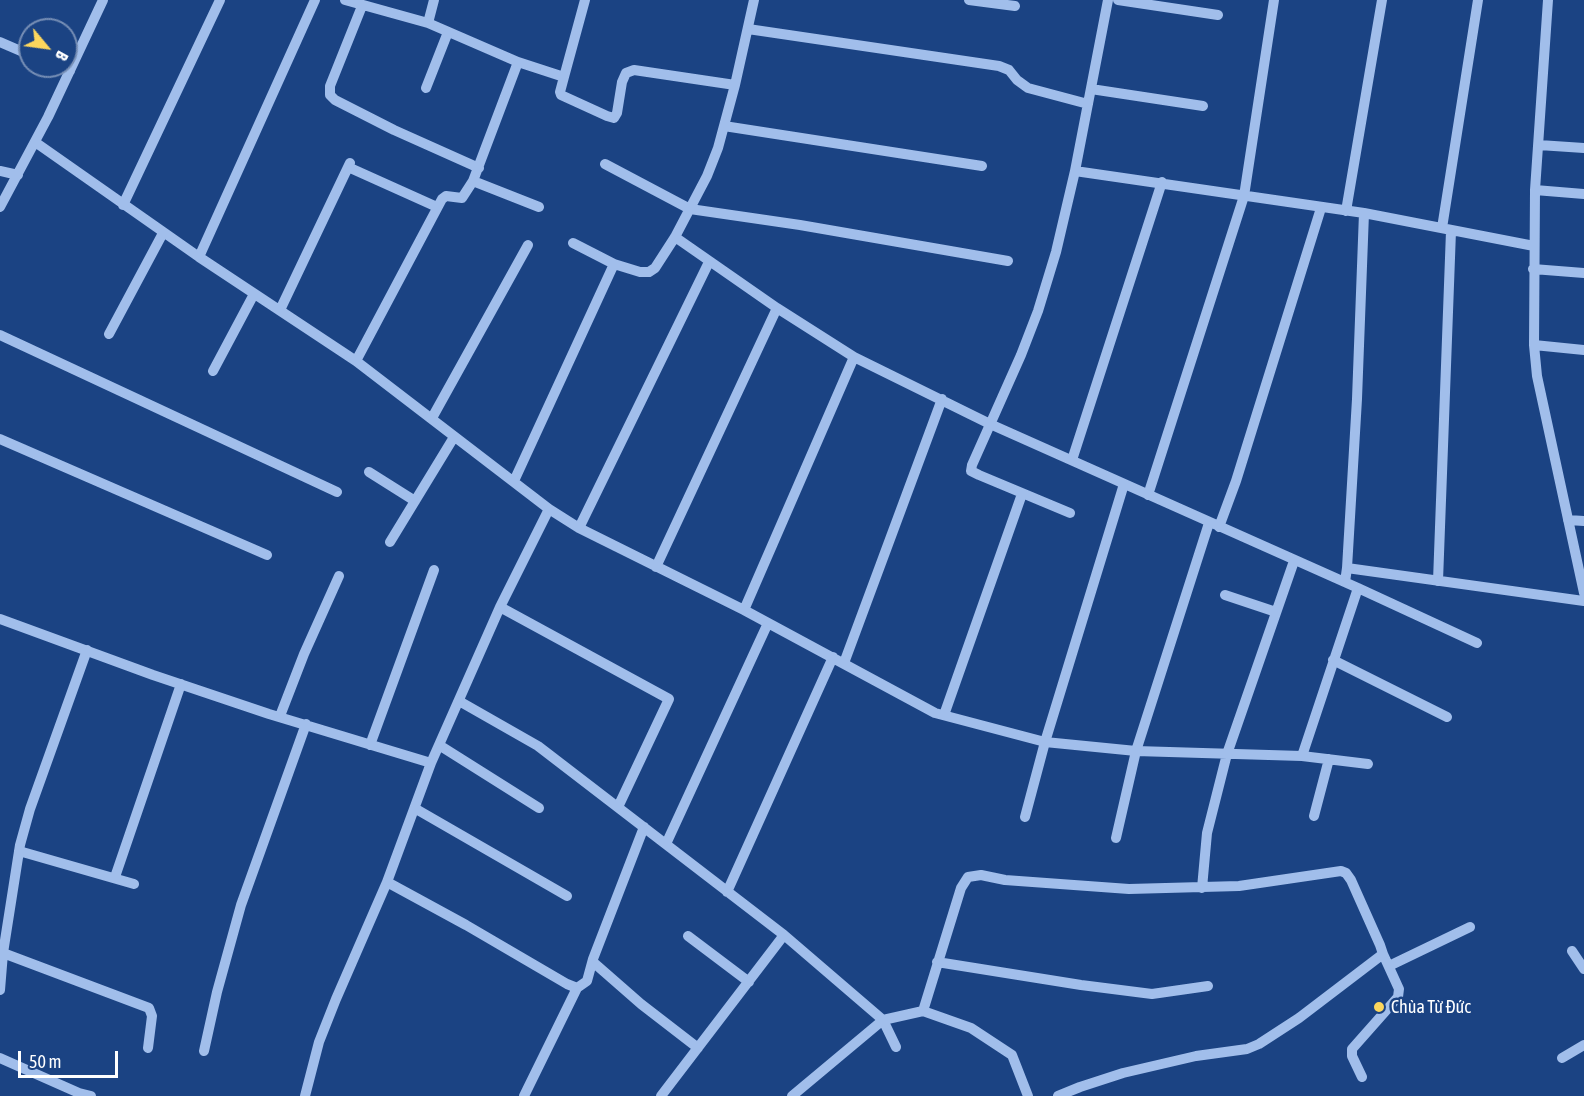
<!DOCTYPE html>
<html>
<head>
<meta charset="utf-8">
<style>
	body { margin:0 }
	#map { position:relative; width:1584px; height:1096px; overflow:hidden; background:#1b4383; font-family:"Asap Condensed",sans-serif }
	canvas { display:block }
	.north { position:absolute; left:18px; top:18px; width:60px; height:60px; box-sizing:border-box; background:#1b4383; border:2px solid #768eb5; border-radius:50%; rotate:119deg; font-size:16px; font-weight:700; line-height:24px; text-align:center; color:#fff }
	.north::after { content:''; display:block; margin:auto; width:21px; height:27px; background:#fcd65d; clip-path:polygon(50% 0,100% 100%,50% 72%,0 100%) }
	.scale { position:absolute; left:18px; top:1051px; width:100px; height:27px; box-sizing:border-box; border:3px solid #fff; border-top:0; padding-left:8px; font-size:18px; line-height:21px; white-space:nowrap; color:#fff; -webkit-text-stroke:4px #1b4383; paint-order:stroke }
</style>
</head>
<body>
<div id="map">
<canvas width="1584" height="1096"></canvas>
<div class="north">B</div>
<div class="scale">50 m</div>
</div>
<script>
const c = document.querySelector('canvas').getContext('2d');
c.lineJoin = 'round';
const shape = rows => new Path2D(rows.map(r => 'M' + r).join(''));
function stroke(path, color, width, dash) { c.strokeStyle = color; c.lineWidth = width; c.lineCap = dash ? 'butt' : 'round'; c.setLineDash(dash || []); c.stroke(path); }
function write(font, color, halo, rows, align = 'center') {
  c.font = font + ' "Asap Condensed",sans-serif'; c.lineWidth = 5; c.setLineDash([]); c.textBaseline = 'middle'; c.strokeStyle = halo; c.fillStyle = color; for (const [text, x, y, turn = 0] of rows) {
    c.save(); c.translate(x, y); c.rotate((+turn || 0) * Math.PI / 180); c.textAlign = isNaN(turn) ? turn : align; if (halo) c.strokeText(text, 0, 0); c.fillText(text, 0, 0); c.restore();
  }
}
stroke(shape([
	[345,0,428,23,518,62,564,77,560,92,561,95,607,116,614,118,617,113,622,82,626,73,634,70,735,85],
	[969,0,1015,6],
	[1118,0,1218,15],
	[1548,0,1535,190,1534,345,1537,376,1584,593],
	[362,6,330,86,330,95,335,100,394,130,479,168],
	[428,23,434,0],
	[748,29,999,66,1009,70,1017,80,1028,88,1088,104],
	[0,42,30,55],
	[57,66,70,71],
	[564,77,585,0],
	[426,88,448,32],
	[1091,89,1203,106],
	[724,126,982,166],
	[35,142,199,257,356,361,549,509,579,528,744,610,935,713,1045,742,1136,751,1302,756,1368,764],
	[1539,145,1584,148],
	[605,164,690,209,800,225,1008,261],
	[348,167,437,207],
	[0,171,18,175],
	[1075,171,1364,213,1534,246],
	[473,181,539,207],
	[1535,190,1584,194],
	[123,205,220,0],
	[0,207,48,117,103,0],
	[1346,211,1382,0],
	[1442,228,1478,0],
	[675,237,777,308,854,357,990,424,1358,588,1302,756],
	[573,243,614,264],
	[199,257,315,0],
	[1533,269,1584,273],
	[280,310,350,163],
	[109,334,163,233],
	[0,335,337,492],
	[1534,345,1584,350],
	[356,361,442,199,446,196,462,198,473,181,518,62],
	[213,371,254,294],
	[432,418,528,245],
	[0,439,267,555],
	[1072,460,1162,182],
	[369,472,415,501],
	[514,481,614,264,640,272,649,272,655,268,675,237,707,176,718,148,735,85,754,0],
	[1148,495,1244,196,1274,0],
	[1070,513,979,475,971,471,972,465,1021,355,1038,311,1056,252,1075,171,1108,0],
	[1568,520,1584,521],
	[1219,527,1236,481,1321,208],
	[579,528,709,262],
	[390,542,454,437],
	[656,567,777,308],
	[1347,568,1584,601],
	[1438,581,1451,231],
	[1345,582,1347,568,1357,399,1364,213],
	[1358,588,1477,643],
	[1225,595,1276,612],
	[500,607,669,699,618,807],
	[744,610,854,357],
	[0,619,153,675,269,714,431,763],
	[1333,660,1447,717],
	[844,663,942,399],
	[459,701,538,746,784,935,883,1020,896,1047],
	[944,715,1022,494],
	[280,716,304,654,339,576],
	[370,745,434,570],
	[439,745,539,808],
	[416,809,567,896],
	[1314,816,1329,759],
	[1025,817,1045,742,1124,484],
	[1116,838,1136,751,1209,523],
	[666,844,768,623],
	[19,851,134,884],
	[115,877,181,684],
	[387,882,466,925,567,984,577,988,587,981,593,959,644,827],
	[1202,888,1207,833,1227,754,1294,561],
	[727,892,833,657],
	[688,936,749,982],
	[1572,951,1584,969],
	[3,953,149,1008,152,1016,148,1048],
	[593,962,641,1004,698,1048],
	[937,962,1081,985,1152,994,1208,986],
	[1389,966,1470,927],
	[0,990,3,953,20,845,30,809,87,650],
	[923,1011,971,1028,1012,1055,1028,1096],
	[204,1051,217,992,241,905,306,724],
	[0,1058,79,1093,91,1096],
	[1562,1058,1584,1045],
	[1362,1077,1352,1056,1352,1049,1398,997,1399,989,1383,954],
	[305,1096,319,1042,336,999,387,882,431,763,500,607,549,509],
	[524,1096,577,988],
	[661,1096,784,935],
	[792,1096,883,1020,923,1011,961,888,968,877,981,875,1005,880,1129,889,1239,886,1341,871,1346,873,1351,880,1380,945,1383,954,1299,1018,1259,1044,1247,1049,1196,1056,1123,1073,1080,1087,1058,1096]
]), '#a1beeb', 10);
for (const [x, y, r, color] of [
	[1379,1007,6,"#fcd65d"]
]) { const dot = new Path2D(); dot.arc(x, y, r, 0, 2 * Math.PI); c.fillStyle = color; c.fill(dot); stroke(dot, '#1b4383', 2); }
write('18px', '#fff', '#1b4383', [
	["Chùa Từ Đức",1391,1007]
], 'left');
</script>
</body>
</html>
